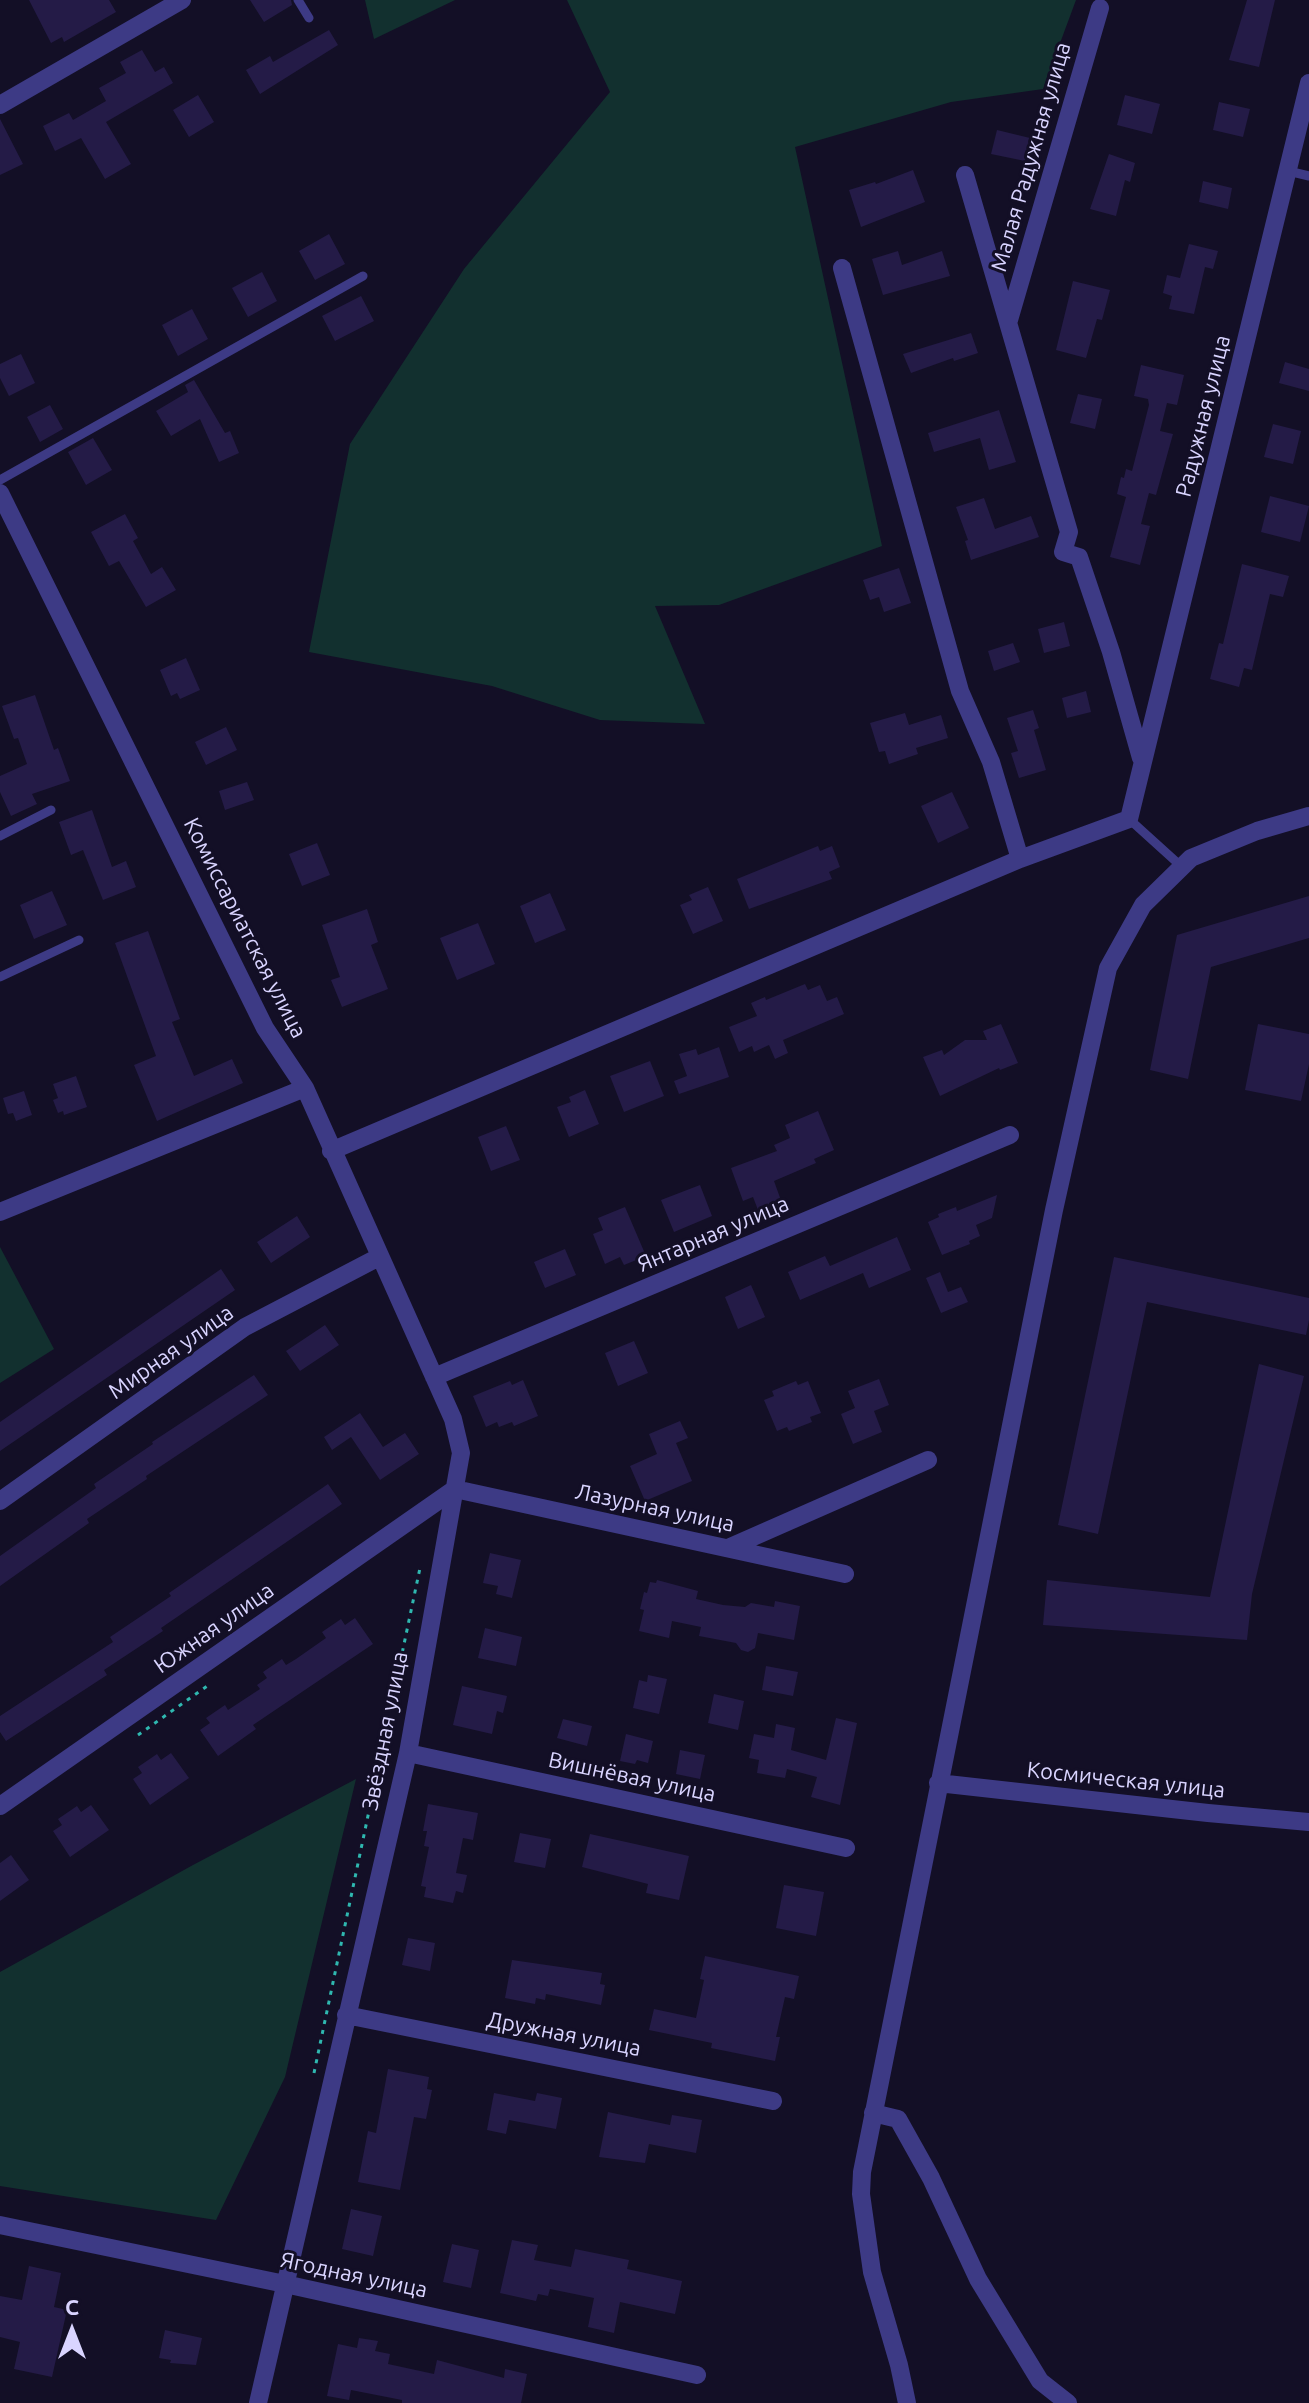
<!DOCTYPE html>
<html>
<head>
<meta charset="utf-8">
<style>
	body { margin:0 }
	#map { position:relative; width:1309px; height:2403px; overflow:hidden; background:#130f26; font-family:Ubuntu,sans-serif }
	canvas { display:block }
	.north { position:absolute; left:32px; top:2291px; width:80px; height:80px; -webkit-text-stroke:6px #130f26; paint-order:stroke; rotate:0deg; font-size:22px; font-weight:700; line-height:32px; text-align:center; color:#d9d4ff }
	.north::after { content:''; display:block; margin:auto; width:28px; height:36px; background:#d9d4ff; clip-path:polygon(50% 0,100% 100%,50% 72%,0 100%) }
</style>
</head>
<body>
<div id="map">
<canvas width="1309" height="2403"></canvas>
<div class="north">С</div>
</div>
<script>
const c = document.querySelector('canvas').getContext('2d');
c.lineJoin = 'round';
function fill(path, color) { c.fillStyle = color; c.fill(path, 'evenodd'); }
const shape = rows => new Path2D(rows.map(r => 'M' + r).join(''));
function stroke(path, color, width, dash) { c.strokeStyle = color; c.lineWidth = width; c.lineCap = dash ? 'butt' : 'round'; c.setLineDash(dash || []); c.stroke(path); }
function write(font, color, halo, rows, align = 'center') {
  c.font = font + ' Ubuntu,sans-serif'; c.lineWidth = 6; c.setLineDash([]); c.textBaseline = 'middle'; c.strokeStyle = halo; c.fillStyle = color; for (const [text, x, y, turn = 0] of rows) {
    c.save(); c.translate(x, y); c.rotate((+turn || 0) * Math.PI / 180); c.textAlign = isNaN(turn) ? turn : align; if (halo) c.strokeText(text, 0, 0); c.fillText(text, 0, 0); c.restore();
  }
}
fill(shape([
	[365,0,455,0,374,39],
	[567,0,1076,0,1043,89,951,102,795,147,882,546,719,605,655,606,705,724,600,720,492,686,309,652,350,444,464,269,610,92],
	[0,1247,54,1349,0,1383],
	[356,1779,285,2077,216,2220,0,2186,0,1972,193,1865]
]), '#12302f');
fill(shape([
	[29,0,109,0,116,12,64,42,62,37,51,43],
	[250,0,291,0,292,5,264,22],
	[1247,0,1275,0,1259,67,1229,60],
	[329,30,338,45,260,94,246,70,270,56,273,62],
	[142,50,155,72,164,67,173,83,106,122,131,164,105,179,81,138,55,151,43,126,69,113,73,120,106,101,99,88,126,73,120,62],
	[198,95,214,122,189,137,173,110],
	[1125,95,1160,104,1152,134,1117,125],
	[1219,102,1250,109,1243,137,1213,130],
	[0,119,23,164,0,175],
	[997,130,1030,138,1025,161,991,154],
	[1109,154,1135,163,1130,182,1125,180,1116,216,1090,209],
	[913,170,925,202,861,227,849,190,875,182,876,184],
	[1203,181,1232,188,1228,209,1199,202],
	[329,234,345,264,315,280,299,251],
	[1189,244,1218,251,1213,269,1205,267,1194,314,1169,309,1172,296,1163,293,1167,275,1180,278],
	[898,251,902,265,942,251,950,276,883,295,872,259],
	[262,272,277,301,248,317,232,288],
	[1073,281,1110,290,1102,320,1097,319,1086,358,1056,350],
	[361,296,374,321,335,341,322,316],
	[192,309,208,339,178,356,162,325],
	[971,333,978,353,954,361,953,358,911,373,903,354],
	[21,354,35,383,9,396,0,378,0,364],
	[1285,362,1309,369,1309,391,1279,383],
	[1141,365,1184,375,1177,405,1167,403,1160,431,1173,434,1156,495,1149,493,1141,524,1150,526,1140,565,1110,557,1126,497,1117,494,1121,477,1124,478,1126,469,1132,471,1149,405,1148,399,1134,396],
	[194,380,225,433,230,431,239,453,219,462,200,419,171,436,156,411,188,392,185,385],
	[1078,394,1102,399,1095,429,1070,423],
	[50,405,63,429,40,442,27,417],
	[999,410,1016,462,989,470,980,438,934,452,928,433],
	[1273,424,1301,431,1293,464,1264,457],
	[93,438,112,470,86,485,68,452],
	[1270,496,1309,506,1300,542,1261,532],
	[984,498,995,529,1031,516,1039,537,971,560,965,541,968,540,956,507],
	[125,514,138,538,133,541,151,574,162,567,176,590,146,607,119,561,109,566,91,532],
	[1242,564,1289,576,1283,597,1270,594,1252,670,1244,668,1239,687,1210,679,1219,643,1223,644],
	[899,568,911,603,884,612,879,597,870,600,863,580],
	[1064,622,1070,646,1044,653,1038,629],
	[1013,643,1020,662,994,671,988,651],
	[186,658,200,690,180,699,177,693,171,696,160,670],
	[1086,691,1091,712,1067,718,1062,698],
	[35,695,54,750,58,748,70,781,32,794,37,804,11,816,0,792,0,776,27,764,18,738,14,739,2,706],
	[1033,710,1039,728,1034,730,1046,770,1019,778,1011,753,1018,751,1007,718],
	[905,713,909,725,941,715,948,738,916,748,918,754,889,764,885,751,879,752,870,723],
	[226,727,237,750,206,765,195,742],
	[247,782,254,800,225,810,219,791],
	[952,792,969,828,938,843,921,806],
	[92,810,112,867,126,861,136,887,103,900,83,850,71,855,59,822],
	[317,843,330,875,302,886,289,854],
	[818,846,820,851,832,846,840,867,829,872,832,879,749,909,737,879],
	[708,887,723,921,693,934,680,905,692,900,689,895],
	[52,891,67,925,34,939,20,905],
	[550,893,566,930,535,943,520,906],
	[1309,896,1309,938,1211,967,1188,1079,1150,1070,1177,935],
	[367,909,378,942,371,945,388,989,342,1007,331,980,340,977,322,925],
	[478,923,495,964,457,980,440,938],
	[148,931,180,1019,172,1022,194,1076,232,1059,243,1083,157,1121,134,1065,156,1056,115,943],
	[805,984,808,990,820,985,827,1001,837,997,844,1014,783,1040,788,1053,775,1059,769,1045,754,1052,752,1046,739,1052,729,1027,757,1016,751,1003,765,997,766,1000],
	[1001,1024,1018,1063,1000,1070,999,1068,940,1096,923,1057,942,1050,944,1055,965,1040,987,1040,983,1031],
	[1258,1024,1309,1034,1309,1064,1301,1101,1245,1090],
	[719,1047,729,1077,679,1094,674,1081,687,1076,679,1054,696,1049,698,1055],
	[650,1061,664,1096,624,1112,610,1076],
	[76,1076,87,1107,64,1115,63,1111,58,1113,53,1100,58,1098,53,1084],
	[585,1090,599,1124,569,1137,557,1107,571,1102,569,1097],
	[24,1091,32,1115,16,1121,13,1113,8,1114,3,1098],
	[818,1111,834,1150,814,1159,816,1163,774,1181,783,1206,760,1215,753,1197,743,1201,731,1168,777,1151,774,1145,790,1138,785,1125],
	[506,1126,520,1160,491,1171,478,1137],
	[700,1185,712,1216,674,1232,661,1200],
	[997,1195,992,1218,976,1225,980,1236,969,1241,970,1244,942,1255,928,1222,939,1217,938,1214,956,1207,957,1211],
	[625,1207,646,1256,624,1265,620,1257,605,1264,593,1234,603,1230,598,1218],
	[297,1216,310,1237,271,1263,257,1242],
	[897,1237,911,1270,869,1288,863,1273,800,1300,788,1272,825,1256,830,1266],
	[565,1249,576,1275,545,1288,534,1262],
	[1114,1257,1309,1298,1309,1320,1306,1335,1147,1302,1098,1534,1058,1525],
	[221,1269,235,1290,0,1451,0,1422],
	[940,1272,948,1292,961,1287,968,1302,941,1313,926,1278],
	[751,1285,765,1317,738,1329,725,1297],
	[325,1325,339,1345,300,1371,286,1351],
	[634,1341,648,1373,618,1386,605,1353],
	[1259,1364,1304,1376,1252,1594,1247,1640,1043,1625,1047,1580,1210,1597],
	[254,1375,268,1395,146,1476,147,1479,87,1519,89,1523,0,1586,0,1556,96,1488,94,1484,153,1444,152,1442],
	[879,1379,889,1405,874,1411,882,1432,853,1444,841,1414,855,1408,848,1391],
	[523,1380,538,1416,514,1426,512,1422,499,1427,497,1422,486,1427,473,1396,510,1381,512,1385],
	[796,1381,798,1385,808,1381,821,1413,810,1417,812,1422,789,1431,787,1427,777,1431,764,1400,774,1396,772,1391],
	[360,1413,383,1447,405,1433,419,1454,380,1480,351,1437,332,1450,324,1437],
	[680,1421,688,1438,676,1443,692,1481,645,1501,630,1466,657,1454,649,1434],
	[328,1484,342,1504,161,1628,163,1631,104,1670,107,1675,6,1741,0,1732,0,1716,113,1642,110,1637,171,1596,169,1593],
	[490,1553,521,1560,512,1598,496,1594,498,1586,483,1583],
	[657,1580,698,1591,696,1599,723,1605,745,1607,751,1603,774,1607,775,1601,800,1606,794,1640,758,1633,755,1648,748,1652,741,1650,736,1643,699,1636,701,1627,672,1621,669,1638,639,1631,644,1610,640,1609,644,1592,647,1593,650,1582,656,1583],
	[355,1618,373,1644,253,1725,256,1729,218,1756,200,1730,210,1723,206,1718,225,1705,228,1710,260,1689,257,1685,267,1678,263,1672,282,1659,286,1665,296,1659,326,1638,322,1632,341,1619,345,1625],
	[485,1628,522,1637,516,1666,478,1658],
	[766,1666,798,1672,793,1696,762,1690],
	[648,1675,667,1679,659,1714,633,1708,639,1680,647,1682],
	[462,1686,507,1696,503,1713,497,1711,492,1734,453,1725],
	[714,1694,744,1701,738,1730,708,1723],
	[836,1718,857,1723,840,1805,811,1797,817,1777,787,1769,785,1778,757,1773,759,1760,749,1758,754,1734,774,1738,776,1724,795,1728,791,1750,826,1760],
	[563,1719,592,1726,587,1746,557,1738],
	[626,1734,653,1741,648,1763,637,1760,635,1764,620,1761],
	[680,1750,705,1755,700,1779,676,1774],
	[171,1753,189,1778,150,1805,133,1779,142,1773,138,1767,157,1754,161,1760],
	[428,1804,478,1813,473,1840,463,1838,456,1873,467,1875,463,1893,456,1891,453,1903,424,1897,426,1887,421,1886,429,1847,424,1846,427,1831,423,1831],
	[91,1805,109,1830,70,1857,53,1831,62,1825,58,1819,77,1806,81,1812],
	[520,1833,551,1839,545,1868,514,1862],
	[590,1834,689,1856,679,1900,646,1893,648,1884,582,1867],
	[11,1855,29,1880,0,1901,0,1863],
	[784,1885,824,1892,816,1936,776,1928],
	[408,1938,435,1943,430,1971,402,1965],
	[705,1956,799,1976,794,1999,785,1997,776,2037,780,2037,775,2061,711,2048,712,2043,649,2030,654,2009,696,2018,704,1980,700,1979],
	[512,1960,602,1973,600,1984,605,1985,601,2005,546,1994,545,2000,536,1998,535,2004,505,1998],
	[388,2069,429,2077,427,2089,432,2090,426,2119,414,2117,400,2190,358,2182,368,2131,376,2133],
	[494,2093,535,2101,537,2093,562,2098,556,2129,509,2120,506,2134,487,2130],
	[608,2112,670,2125,672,2115,702,2120,696,2153,649,2144,645,2163,599,2157],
	[351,2209,382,2216,373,2256,342,2249],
	[512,2240,538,2245,534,2260,571,2267,575,2249,629,2260,627,2269,682,2281,675,2314,620,2302,614,2333,588,2327,594,2298,550,2289,548,2296,538,2294,536,2301,500,2293],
	[452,2244,479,2250,471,2288,443,2282],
	[29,2266,61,2273,54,2307,67,2310,52,2377,14,2369,20,2342,0,2337,0,2296,22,2300],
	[165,2330,202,2338,196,2365,170,2363,171,2360,159,2358],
	[359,2338,378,2341,375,2351,390,2354,388,2364,434,2374,437,2360,504,2378,505,2369,527,2374,521,2403,402,2403,402,2400,351,2390,349,2400,327,2396,338,2344,357,2348]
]), '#241b47');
stroke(shape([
	[138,1735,210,1684],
	[314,2073,420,1568]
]), '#2fb8b0', 3, [4, 6]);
stroke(shape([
	[298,0,309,18],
	[1288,171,1309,176],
	[0,480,363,276],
	[1129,819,1182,867],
	[0,836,51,810],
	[0,977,79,940]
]), '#3d3a85', 9);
stroke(shape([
	[0,105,182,0],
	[965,175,1069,532,1063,552,1079,557,1111,652,1141,758],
	[842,268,960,691,991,762,1020,859],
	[1009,320,1100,8],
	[0,493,265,1028,305,1088,0,1212],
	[331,1151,1020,859,1129,819,1309,83],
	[434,1377,1010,1135],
	[0,1501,245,1327,379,1257],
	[728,1548,928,1460],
	[408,1753,846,1848],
	[938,1783,1208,1813,1309,1822],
	[0,1806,455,1489,845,1574],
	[346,2015,773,2101],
	[873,2113,898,2119,931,2178,978,2279,1040,2381,1068,2403],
	[0,2225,285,2284,697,2375],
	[258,2403,408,1753,461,1453,453,1419,305,1088],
	[907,2403,899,2365,872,2272,861,2194,862,2172,1054,1210,1108,968,1143,905,1191,858,1257,831,1309,816]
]), '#3d3a85', 18);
write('22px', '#d9d4ff', '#130f26', [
	["Малая Радужная улица",1031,157,-74],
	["Радужная улица",1203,416,-76],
	["Комиссариатская улица",245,928,63],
	["Янтарная улица",713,1234,-23],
	["Мирная улица",171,1352,-35],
	["Лазурная улица",655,1508,12],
	["Южная улица",214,1628,-35],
	["Звёздная улица",385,1731,-79],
	["Вишнёвая улица",632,1777,12],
	["Космическая улица",1126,1780,6],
	["Дружная улица",564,2034,11],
	["Ягодная улица",354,2275,12]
]);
</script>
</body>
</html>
